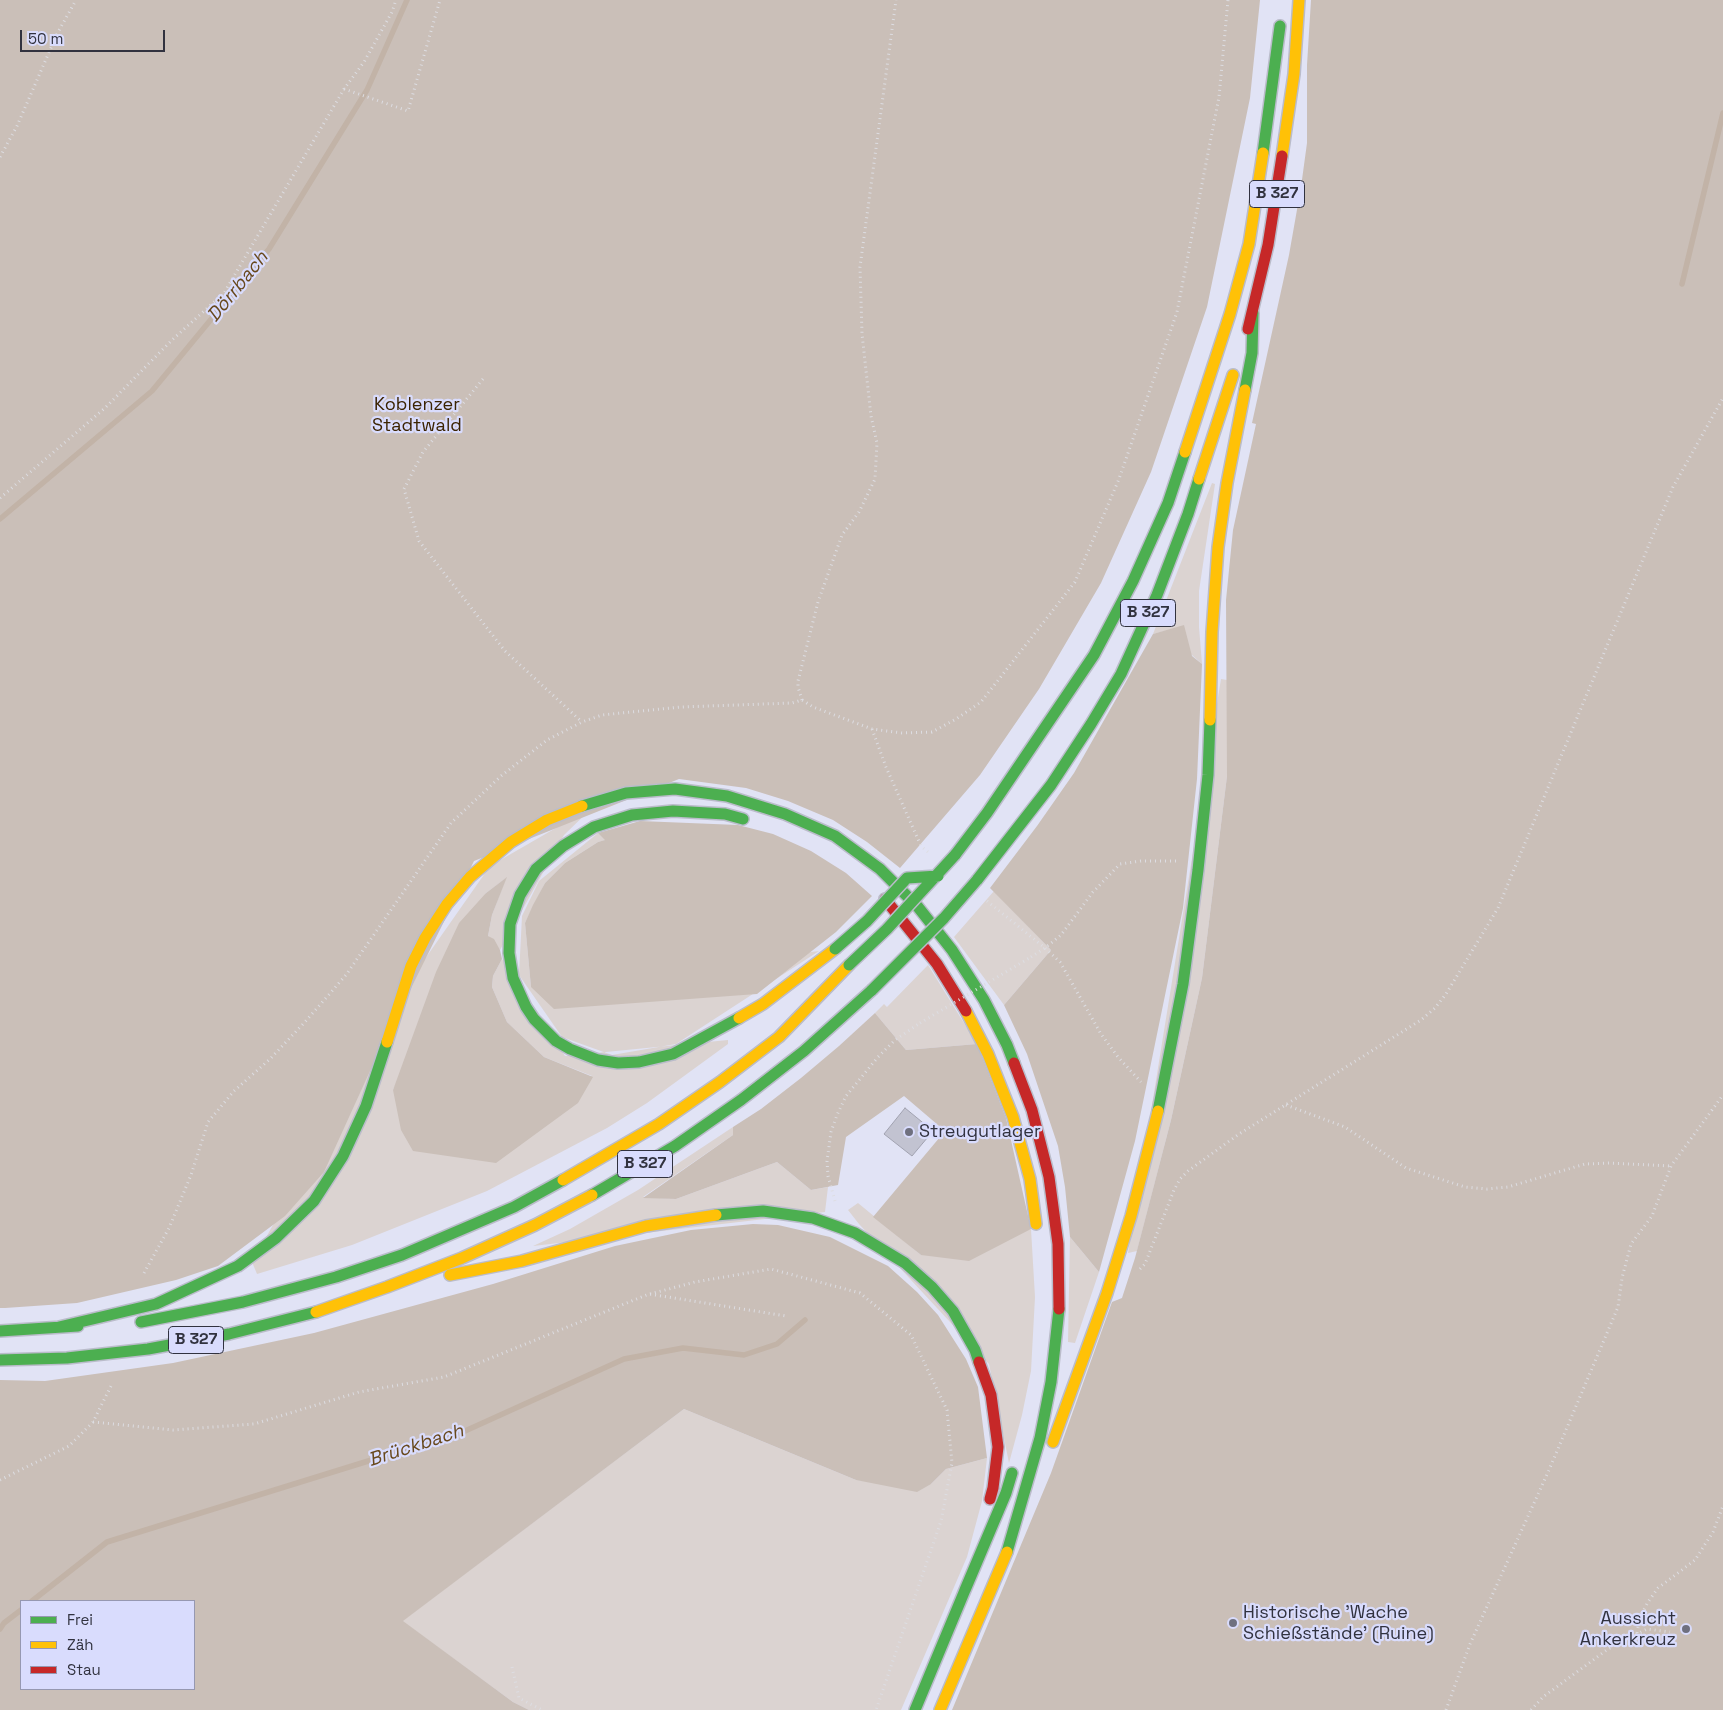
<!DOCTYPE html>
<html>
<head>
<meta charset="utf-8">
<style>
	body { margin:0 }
	#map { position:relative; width:1723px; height:1710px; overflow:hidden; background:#e1e3f5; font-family:"Space Grotesk",sans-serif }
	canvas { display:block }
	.legend { position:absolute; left:20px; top:1600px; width:175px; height:90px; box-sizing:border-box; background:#d9dcfd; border:1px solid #9698b1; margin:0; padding:6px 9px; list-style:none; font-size:15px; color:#31323f }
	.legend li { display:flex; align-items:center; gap:10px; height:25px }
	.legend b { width:25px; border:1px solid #9698b1 }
	.scale { position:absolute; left:20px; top:30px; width:145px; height:22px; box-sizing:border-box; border:2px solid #31323f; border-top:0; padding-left:6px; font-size:15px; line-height:18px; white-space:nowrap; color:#31323f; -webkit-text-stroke:4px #d9dcfd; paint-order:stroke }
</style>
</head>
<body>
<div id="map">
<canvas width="1723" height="1710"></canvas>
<ul class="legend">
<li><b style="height:6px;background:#4caf50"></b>Frei</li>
<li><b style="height:6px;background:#ffc107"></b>Zäh</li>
<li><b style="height:6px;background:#c62828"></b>Stau</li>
</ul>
<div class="scale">50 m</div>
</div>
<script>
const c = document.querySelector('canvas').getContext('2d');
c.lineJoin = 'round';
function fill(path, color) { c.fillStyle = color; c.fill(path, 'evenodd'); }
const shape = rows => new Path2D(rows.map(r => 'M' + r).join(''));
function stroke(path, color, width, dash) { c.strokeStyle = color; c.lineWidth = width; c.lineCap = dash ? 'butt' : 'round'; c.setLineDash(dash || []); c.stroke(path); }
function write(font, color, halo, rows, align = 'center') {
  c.font = font + ' "Space Grotesk",sans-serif'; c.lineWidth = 4.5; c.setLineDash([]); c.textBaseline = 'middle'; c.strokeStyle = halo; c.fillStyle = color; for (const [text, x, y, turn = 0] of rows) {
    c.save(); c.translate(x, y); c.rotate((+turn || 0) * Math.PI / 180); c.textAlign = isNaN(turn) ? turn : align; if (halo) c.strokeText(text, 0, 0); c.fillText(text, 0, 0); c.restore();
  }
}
fill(shape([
	[1212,483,1215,484,1199,591,1199,627,1202,664,1165,631,1153,634],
	[1221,679,1227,680,1227,776,1202,978,1171,1120,1137,1251,1128,1253],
	[594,806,564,835,500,950,488,936,492,915,506,878,486,893,393,1090,592,1076,544,1057,507,1022,492,987,493,976,502,959,565,1056,728,1040,728,1044,647,1103,607,1128,487,1191,352,1245,257,1274,252,1262,420,966,490,866],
	[598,833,606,840,598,842,565,863,545,883,525,923,531,987,819,951,676,1044,612,1055,562,1037,519,975,522,916,539,881],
	[994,891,1051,950,1004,1005,954,937],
	[928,965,977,1044,906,1050,875,1013,884,1004,887,1007],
	[733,1127,733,1135,643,1197,676,1199,777,1162,811,1190,828,1187,825,1212,533,1246,570,1229,638,1190],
	[858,1203,921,1255,1031,1229,1035,1297,1031,1371,1022,1415,1009,1463,989,1364,859,1224,848,1210],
	[1070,1237,1099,1272,1075,1343,1068,1342],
	[684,1409,856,1480,931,1484,946,1469,987,1458,982,1501,967,1557,901,1710,529,1710,513,1702,402,1621]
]), '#dbd3d1');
fill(shape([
	[0,0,1260,0,1250,98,1207,307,1151,472,1101,583,1039,689,980,775,900,868,867,842,833,820,788,801,746,788,679,779,474,861,370,1071,324,1172,285,1216,218,1266,176,1280,77,1303,5,1308,0,1308],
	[1311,0,1723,0,1723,1710,952,1710,1051,1473,1112,1302,1122,1298,1135,1258,1171,1120,1202,978,1227,776,1226,600,1233,530,1256,424,1252,423,1289,255,1301,187,1307,143,1307,65],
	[1184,625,1192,656,1202,664,1197,779,1183,908,1135,1141,1099,1272,1070,1237,1065,1187,1058,1146,1027,1054,1004,1005,1051,950,990,888,1037,826,1074,773,1153,634],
	[640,821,738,825,773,834,811,851,846,873,872,896,836,932,757,994,554,1009,531,987,525,923,533,905,545,883,565,863,598,842,605,840,598,833],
	[507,877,492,915,488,936,494,939,500,950,502,959,493,976,492,987,507,1022,544,1057,593,1077,578,1103,496,1163,413,1151,401,1130,393,1090,436,972,459,923,486,893],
	[875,1013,906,1050,977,1044,1006,1118,1031,1229,969,1261,921,1255,873,1217,945,1131,904,1096,846,1137,838,1185,811,1190,777,1162,676,1199,643,1198,733,1135,733,1127,761,1109,801,1078,839,1046],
	[753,1224,778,1225,830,1237,888,1266,917,1292,938,1315,966,1359,978,1387,987,1458,946,1469,931,1484,917,1492,856,1480,684,1409,403,1621,513,1702,529,1710,0,1710,0,1380,45,1381,173,1363,314,1333,493,1284,615,1246,691,1230],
	[21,1601,194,1601,194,1689,21,1689]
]), '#cabfb8');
stroke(shape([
	[1682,284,1723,113],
	[0,519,152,391,269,249,367,90,407,0],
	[32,1601,107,1542,465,1431,624,1359,683,1348,744,1355,777,1344,805,1320],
	[0,1629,4,1623,21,1610]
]), '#c2b3a7', 5.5);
const building = shape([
	[905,1108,933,1131,912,1156,884,1134,905,1108]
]);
fill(building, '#c2c3d1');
stroke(building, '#a1a2b0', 1);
const fast = shape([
	[1263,153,1280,26],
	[1245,390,1252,353,1253,313],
	[582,806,626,793,675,789,727,796,785,814,835,836,880,869,918,907,952,950,984,1000,1007,1045,1014,1063],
	[955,855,987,813,1094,655,1133,581,1168,503,1185,452],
	[977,880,1051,785,1091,724,1121,674,1157,595,1188,514,1199,479],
	[739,1018,673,1054,639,1062,618,1063,598,1060,570,1049,556,1041,534,1019,526,1007,513,978,509,953,510,924,520,895,536,869,563,846,594,827,632,815,673,811,725,814,743,819],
	[1158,1111,1183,984,1198,870,1208,775,1210,720],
	[592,1195,675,1146,741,1100,804,1051,872,990],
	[716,1215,763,1211,813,1218,855,1233,905,1263,932,1287,953,1311,975,1350,979,1362],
	[141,1322,243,1302,336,1277,402,1255,514,1207,563,1180],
	[59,1327,156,1304,238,1266,276,1238,314,1201,343,1156,366,1106,387,1042],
	[0,1331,78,1326],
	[0,1360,67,1358,148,1349,229,1334,316,1312],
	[1007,1552,1040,1438,1051,1382,1059,1309],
	[965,1590,1006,1493,1012,1473],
	[915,1710,965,1590]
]);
const slow = shape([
	[1282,156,1294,74,1299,0],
	[1185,452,1230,314,1249,244,1263,153],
	[1199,479,1233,375],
	[1210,720,1212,632,1218,547,1227,483,1245,390],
	[966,1011,988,1054,1013,1117,1030,1179,1036,1224],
	[739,1018,763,1004,835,949],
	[387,1042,411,966,425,938,447,904,470,877,511,842,547,820,582,806],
	[563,1180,659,1124,720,1082,779,1037,849,965],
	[450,1275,522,1261,646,1226,716,1215],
	[316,1312,387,1287,462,1258,535,1225,592,1195],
	[1053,1442,1107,1293,1131,1216,1158,1111],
	[940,1710,1007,1552]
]);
const jam = shape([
	[1248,329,1268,245,1282,156],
	[885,899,937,964,966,1011],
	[1014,1063,1032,1110,1049,1177,1058,1244,1059,1309],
	[979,1362,991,1395,998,1447,993,1488,990,1499]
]);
stroke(fast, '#babcca', 14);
stroke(slow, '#babcca', 14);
stroke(jam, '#babcca', 14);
stroke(shape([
	[344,89,408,111,440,0],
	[0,157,17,126,57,34,76,0],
	[483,379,423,452,404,489,419,541,505,651,582,722],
	[0,498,105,408,172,340,224,293,344,89,364,62,392,12,396,0],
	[802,700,798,687,798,681,818,602,842,535,859,512,875,479,877,443,871,416,862,334,860,267,896,0],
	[872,729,886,767,921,846,928,852],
	[987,901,1045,948,1060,962,1101,1034,1118,1057,1141,1082],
	[1031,957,1045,948,1061,935,1093,892,1120,864,1141,861,1177,861],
	[1286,1105,1345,1127,1406,1168,1465,1187,1487,1189,1508,1187,1585,1164,1610,1163,1671,1166],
	[835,1201,828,1176,827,1161,831,1132,837,1115,846,1096,878,1057,895,1040,920,1023],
	[1140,1269,1145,1264,1174,1190,1180,1179,1188,1171,1239,1134,1421,1020,1435,1008,1446,994,1498,908,1673,487,1723,398],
	[144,1273,169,1228,191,1175,208,1122,234,1091,270,1059,304,1023,346,975,451,823,501,776,547,740,582,722,602,715,681,707,792,703,802,700,813,707,872,729,902,733,932,732,956,719,981,702,1075,582,1119,479,1177,312,1219,97,1228,0],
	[650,1294,695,1282,771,1269,860,1293,911,1335,947,1410,952,1463,941,1521,876,1710],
	[93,1422,173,1430,254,1424,359,1392,444,1377,649,1294,786,1316],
	[0,1480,69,1446,93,1422,111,1386],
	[1637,1633,1640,1617,1648,1602,1658,1588,1695,1560,1713,1532,1723,1506],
	[512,1667,519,1698,542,1710],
	[1446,1710,1470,1644,1549,1470,1618,1307,1622,1278,1631,1244,1652,1216,1671,1166,1723,1095],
	[1531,1710,1543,1697,1608,1649,1647,1629,1670,1632]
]), '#dddde2', 3, [1, 4]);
stroke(fast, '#4caf50', 11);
stroke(slow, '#ffc107', 11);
stroke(jam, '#c62828', 11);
const fastBridge = shape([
	[835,949,867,921,907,878,938,876],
	[849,965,887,929,955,855],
	[872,990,944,918,977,880]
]);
stroke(fastBridge, '#babcca', 14, []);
stroke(shape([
	[920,1023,1031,957]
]), '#dddde2', 3, [1, 4]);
stroke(fastBridge, '#4caf50', 11);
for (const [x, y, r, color] of [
	[909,1132,5,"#6f707f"],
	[1233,1623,5,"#6f707f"],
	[1686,1629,5,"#6f707f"]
]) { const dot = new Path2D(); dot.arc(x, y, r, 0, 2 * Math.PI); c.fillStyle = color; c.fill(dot); stroke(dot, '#d9dcfd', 2); }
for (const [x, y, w] of [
	[1277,194,55],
	[1148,613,55],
	[645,1164,55],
	[196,1340,55]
]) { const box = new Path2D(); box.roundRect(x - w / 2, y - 13.5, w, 27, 4); c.fillStyle = '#d9dcfd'; c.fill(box); stroke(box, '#31323f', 1); }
write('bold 16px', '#31323f', null, [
	["B 327",1277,194],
	["B 327",1148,613],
	["B 327",645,1164],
	["B 327",196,1340]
]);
write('18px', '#3b2301', '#d9dcfd', [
	["Koblenzer",417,405],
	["Stadtwald",417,426]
]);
write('18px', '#31323f', '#d9dcfd', [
	["Streugutlager",919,1132],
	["Historische 'Wache",1243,1613],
	["Schießstände' (Ruine)",1243,1634],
	["Aussicht",1676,1619,"right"],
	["Ankerkreuz",1676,1640,"right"]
], 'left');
write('italic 19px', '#68481c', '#d9dcfd', [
	["Dörrbach",238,287,-51],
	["Brückbach",416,1446,-18]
]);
</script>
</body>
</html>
